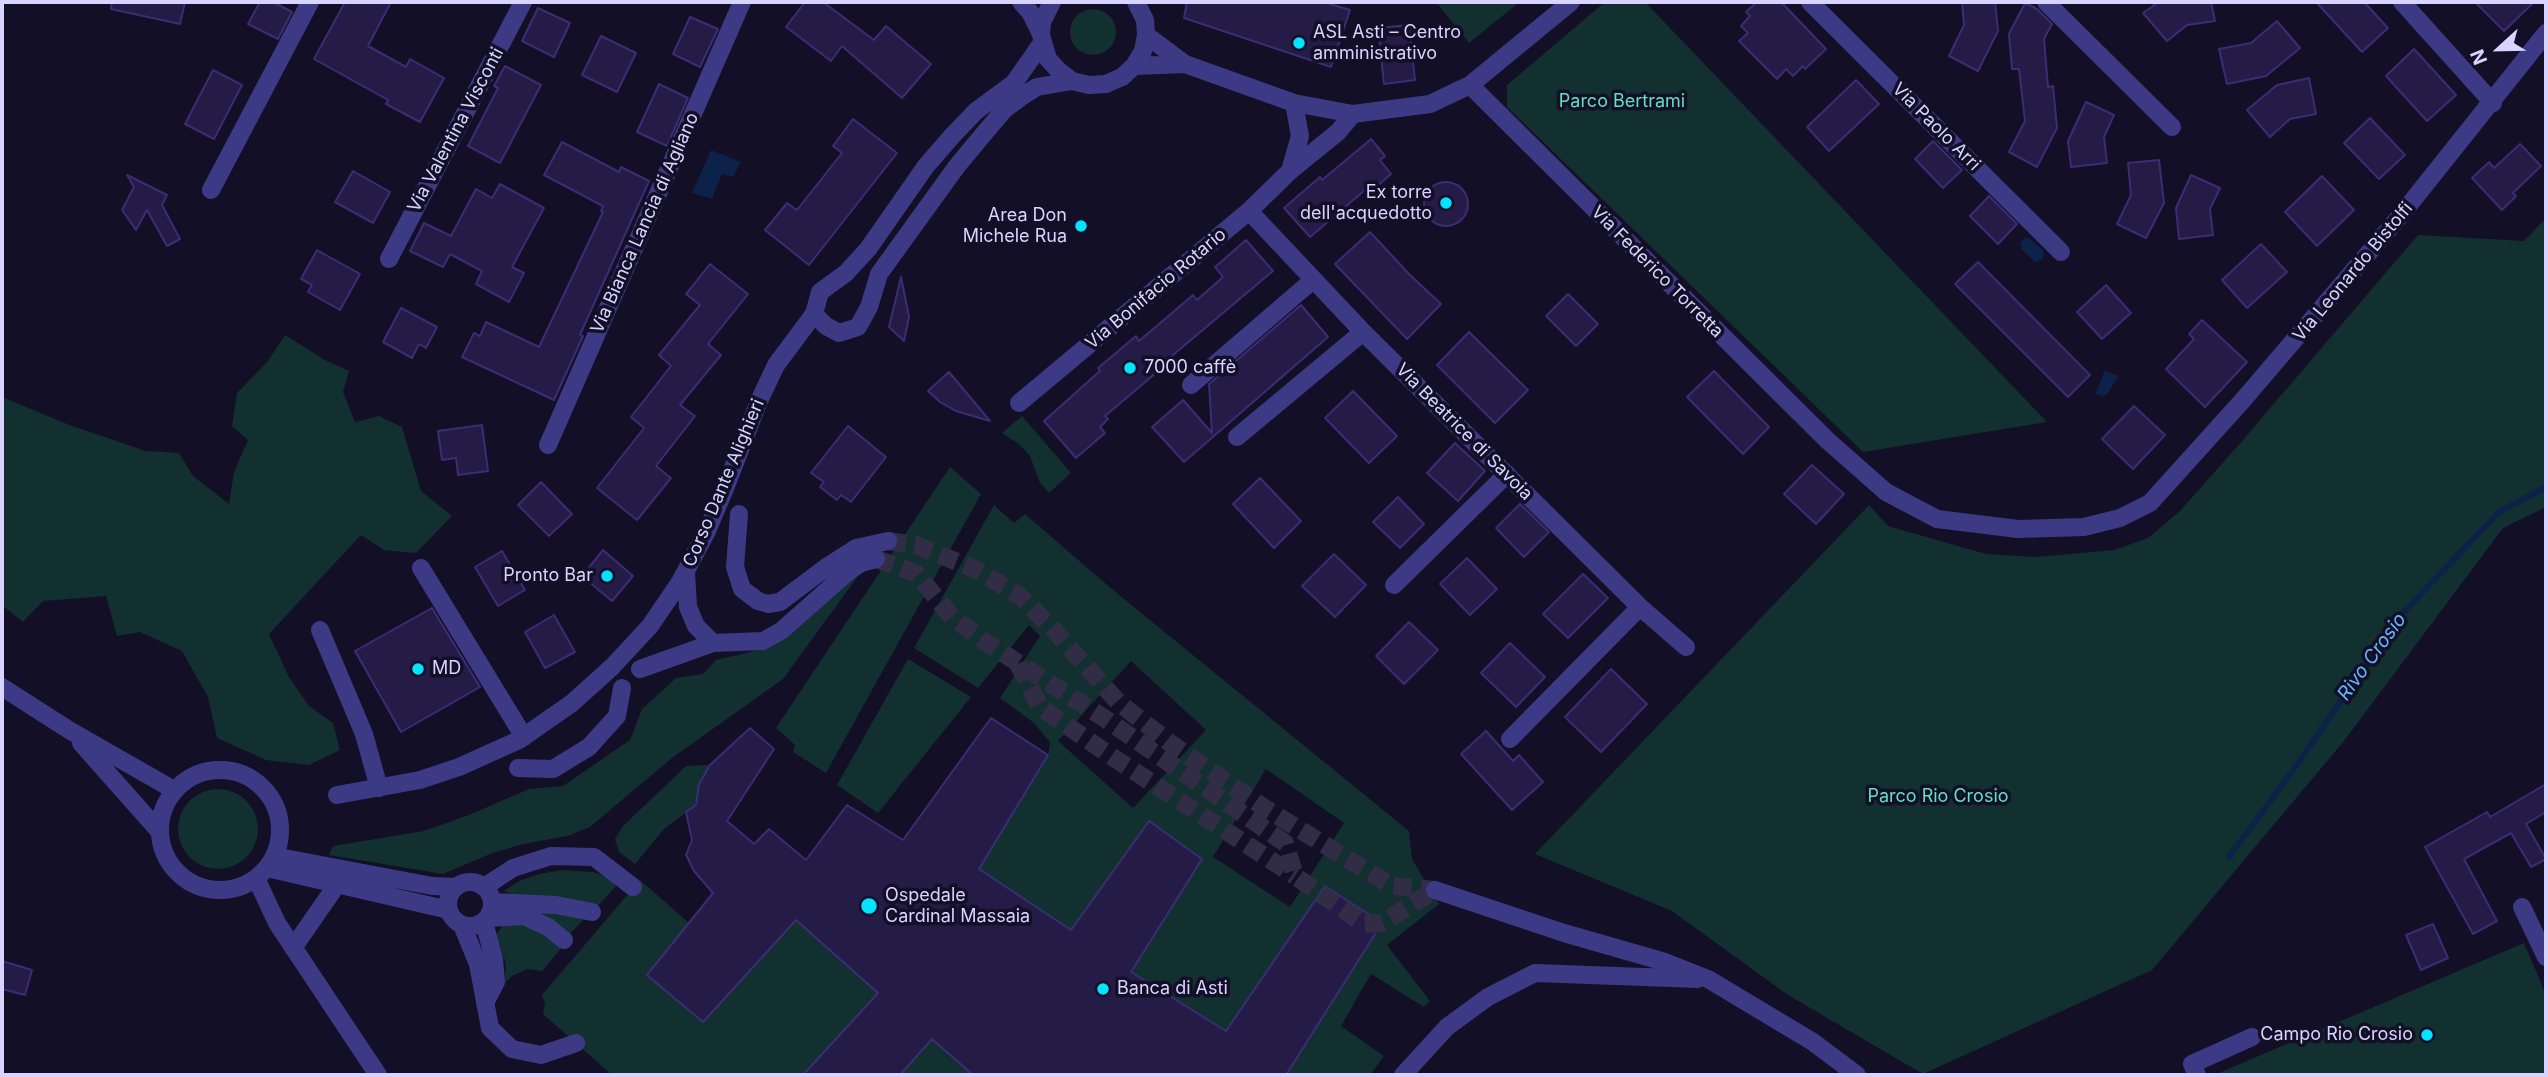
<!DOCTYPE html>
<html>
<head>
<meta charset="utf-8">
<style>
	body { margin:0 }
	#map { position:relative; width:2548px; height:1077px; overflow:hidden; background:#130f26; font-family:Inter,sans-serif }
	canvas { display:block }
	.frame { position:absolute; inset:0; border:4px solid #d9d4ff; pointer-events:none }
	.north { position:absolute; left:2464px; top:14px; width:70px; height:70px; -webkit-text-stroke:5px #130f26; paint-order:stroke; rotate:248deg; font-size:19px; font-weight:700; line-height:28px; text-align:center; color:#d9d4ff }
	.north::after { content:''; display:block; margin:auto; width:24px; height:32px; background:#d9d4ff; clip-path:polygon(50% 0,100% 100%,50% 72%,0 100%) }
</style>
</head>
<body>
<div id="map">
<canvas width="2548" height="1077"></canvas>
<div class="frame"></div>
<div class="north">N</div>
</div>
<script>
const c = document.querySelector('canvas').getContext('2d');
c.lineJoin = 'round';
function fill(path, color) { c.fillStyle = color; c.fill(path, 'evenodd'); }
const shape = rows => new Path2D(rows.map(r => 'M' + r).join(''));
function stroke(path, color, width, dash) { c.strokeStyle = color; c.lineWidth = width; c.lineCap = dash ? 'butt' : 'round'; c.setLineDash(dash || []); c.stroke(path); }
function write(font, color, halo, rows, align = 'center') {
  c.font = font + ' Inter,sans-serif'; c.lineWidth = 7; c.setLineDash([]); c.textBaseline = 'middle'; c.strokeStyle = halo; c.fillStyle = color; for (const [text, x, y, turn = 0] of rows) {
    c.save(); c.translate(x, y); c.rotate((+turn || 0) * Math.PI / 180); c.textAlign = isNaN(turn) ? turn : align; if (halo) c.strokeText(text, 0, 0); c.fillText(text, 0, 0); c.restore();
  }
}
fill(shape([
	[1436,2,1516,2,1517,4,1469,43],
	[1605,2,1645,2,2047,422,1863,452,1507,107,1507,85],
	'1070 32a23 23 0 1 1 46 0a23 23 0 1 1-46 0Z',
	[2546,218,2546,507,2503,528,2344,741,2152,970,1923,1074,1788,995,1672,911,1535,854,1869,505,1888,526,1986,554,2037,557,2114,550,2148,538,2180,511,2242,441,2418,235,2524,241],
	[285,335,325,360,349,371,343,392,355,422,379,416,402,427,421,491,452,516,416,553,384,550,361,535,269,634,289,677,309,706,333,723,340,750,309,765,266,760,217,738,208,697,182,651,140,632,117,636,106,596,43,601,23,622,2,605,2,397,72,426,146,451,179,453,193,476,229,504,234,472,248,440,232,426,237,393,268,361],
	[1022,416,1071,473,1049,493,1040,483,1030,456,1019,444,1002,433],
	[950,467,981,494,826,773,793,752,795,745,776,728],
	[994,505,1014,523,1025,514,1113,590,1409,831,1412,859,1439,904,1387,945,1430,1001,1424,1007,1371,974,1341,1026,1384,1056,1370,1075,1293,1075,1288,1072,1382,924,1325,886,1226,1031,1131,972,1202,859,1149,822,1071,930,979,869,1048,755,1050,742,1034,723,1000,698,1040,636,1029,625,978,688,914,648],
	[1131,661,1206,730,1133,808,1058,741],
	[1266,769,1344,823,1290,907,1213,857],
	[861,572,783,679,672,758,590,827,568,836,523,844,490,854,443,874,329,855,333,846,424,831,469,815,529,789,563,786,630,740,642,709,676,678,703,674,716,660,751,652,785,639],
	[908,659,971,697,878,813,837,785],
	[710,765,696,805,664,829,635,864,619,852,615,839,623,826,686,766],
	'178 829a40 40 0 1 1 80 0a40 40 0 1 1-80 0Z',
	[562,870,593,872,608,877,616,886,598,906,519,896,504,891,519,881,539,874],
	[640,880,689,923,647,975,702,1022,796,920,878,993,803,1075,612,1075,543,1014,545,1004,542,995],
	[534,912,587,916,567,937],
	[531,924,563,946,542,971,527,969,512,976,504,984,506,964,496,935,503,925],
	[2524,943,2546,995,2546,1075,2214,1075],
	[932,1039,973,1075,900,1075]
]), '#12302f');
fill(shape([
	[711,150,741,162,733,177,722,174,712,199,692,193],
	[2025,238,2030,239,2043,250,2044,256,2041,260,2035,262,2021,249,2020,243],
	[2105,370,2118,376,2108,393,2104,396,2095,394]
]), '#0c2248');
stroke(shape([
	[2229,857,2291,773,2400,616,2499,512,2546,487]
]), '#0c2248', 6);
const building = shape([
	[112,2,185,2,180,24,111,9,112,2],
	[260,2,273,2,292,12,278,39,248,24,260,2],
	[345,2,391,2,368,46,406,67,410,59,444,78,420,122,386,104,388,100,314,59,345,2],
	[805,2,823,2,874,40,886,26,931,64,902,98,842,46,831,61,786,27,805,2],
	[1187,2,1323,2,1350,10,1331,67,1184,18,1187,2],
	[1757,2,1781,2,1826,49,1805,69,1803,66,1793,76,1786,69,1777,79,1739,41,1748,33,1741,26,1750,16,1746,12,1757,2],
	[1962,2,1995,2,1998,31,1978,71,1949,56,1964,25,1962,2],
	[2159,2,2211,2,2215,21,2187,25,2167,41,2143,13,2159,2],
	[2316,2,2364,2,2388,28,2362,52,2316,2],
	[2475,2,2534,2,2504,31,2475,2],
	[2025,3,2037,9,2052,24,2044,39,2048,87,2053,86,2057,128,2037,167,2009,152,2025,121,2019,69,2012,69,2009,34,2025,3],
	[538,8,570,23,554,57,522,41,538,8],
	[690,17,718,29,700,67,673,54,690,17],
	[2277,21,2300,48,2266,76,2227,84,2219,49,2251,43,2277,21],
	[1409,25,1415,80,1384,84,1378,28,1409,25],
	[601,36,636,53,617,92,582,75,601,36],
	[2414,49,2456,95,2427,121,2386,76,2414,49],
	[505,66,541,85,500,163,468,146,498,88,494,86,505,66],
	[213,70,242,85,214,139,185,124,213,70],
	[2309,78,2316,114,2290,119,2270,137,2247,110,2277,85,2309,78],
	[1856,80,1879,104,1829,151,1807,127,1856,80],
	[659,84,688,98,667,146,637,132,659,84],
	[2086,102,2114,115,2104,137,2107,163,2071,167,2068,141,2086,102],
	[2370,118,2405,155,2379,179,2344,143,2370,118],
	[853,119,897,153,809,265,765,230,787,203,797,210,842,153,833,146,853,119],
	[1371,139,1385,156,1380,160,1391,174,1368,194,1365,190,1310,237,1284,208,1320,177,1322,180,1371,139],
	[1933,141,1962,170,1943,188,1915,159,1933,141],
	[562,142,619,172,621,167,649,181,580,335,583,336,554,400,462,357,474,333,480,336,486,322,539,347,603,212,601,211,603,206,544,175,562,142],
	[2520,144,2541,166,2513,193,2516,196,2502,210,2472,178,2489,162,2494,168,2520,144],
	[2159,160,2164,203,2146,238,2117,224,2131,195,2128,163,2159,160],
	[353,171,390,192,373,223,335,202,353,171],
	[127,175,167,195,162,205,180,239,167,246,147,210,136,230,122,210,134,187,127,175],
	[2191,175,2220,188,2210,209,2213,235,2179,239,2176,208,2191,175],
	[2322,176,2354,210,2317,246,2285,212,2322,176],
	'1424 204a22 22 0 1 1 44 0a22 22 0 1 1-44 0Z',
	[500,184,544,208,512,267,524,273,509,302,476,284,482,271,450,254,443,267,410,251,424,223,451,236,476,189,492,198,500,184],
	[1989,196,2017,224,1998,244,1970,216,1989,196],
	[1370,232,1410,275,1441,304,1407,339,1335,264,1370,232],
	[1246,240,1273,271,1161,365,1163,367,1105,416,1108,419,1100,427,1105,433,1076,458,1044,421,1100,371,1098,368,1136,336,1139,341,1193,295,1197,300,1223,277,1215,267,1246,240],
	[2261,244,2287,272,2247,308,2222,280,2261,244],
	[317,250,360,274,340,310,308,292,312,285,301,279,317,250],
	[1978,262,2090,375,2068,397,1955,284,1978,262],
	[710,264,748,294,708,344,721,355,680,405,695,416,656,466,671,478,637,520,597,488,644,428,631,417,671,366,659,355,700,305,686,294,710,264],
	[901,277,909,317,904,341,889,327,901,277],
	[2106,285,2131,313,2102,339,2077,312,2106,285],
	[1568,294,1598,324,1576,346,1546,316,1568,294],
	[1301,305,1328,337,1184,462,1152,427,1183,400,1212,433,1209,384,1301,305],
	[401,308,437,327,426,348,419,344,412,358,383,342,401,308],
	[2202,320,2247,362,2205,407,2166,369,2194,339,2189,334,2202,320],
	[1469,332,1528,390,1495,423,1437,365,1469,332],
	[1714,371,1769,427,1743,454,1687,397,1714,371],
	[949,372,990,421,956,411,940,402,928,391,949,372],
	[1353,391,1397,436,1369,463,1325,418,1353,391],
	[2134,406,2165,435,2133,469,2102,439,2134,406],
	[482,425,488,471,458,475,456,458,442,460,438,431,482,425],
	[848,426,886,457,851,502,841,495,837,500,820,487,824,482,811,473,848,426],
	[1455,443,1485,471,1458,501,1427,473,1455,443],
	[1812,465,1844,494,1816,524,1784,494,1812,465],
	[1260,478,1301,521,1274,548,1233,504,1260,478],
	[541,482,572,514,549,536,518,505,541,482],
	[1398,497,1424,524,1400,548,1373,522,1398,497],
	[1520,504,1549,532,1524,557,1496,528,1520,504],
	[603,550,633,576,612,601,582,576,603,550],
	[502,551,525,590,498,606,475,567,502,551],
	[1334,554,1366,585,1335,617,1302,586,1334,554],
	[1467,558,1497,589,1470,615,1440,584,1467,558],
	[1583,574,1608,598,1568,638,1543,614,1583,574],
	[432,608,480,687,401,732,355,651,432,608],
	[554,615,575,652,545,668,525,632,554,615],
	[1409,622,1438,650,1404,684,1376,656,1409,622],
	[1510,643,1545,677,1516,707,1481,673,1510,643],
	[1611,669,1647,704,1601,752,1565,717,1611,669],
	[991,718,1048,755,979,869,1071,930,1149,821,1202,859,1131,972,1226,1031,1325,886,1382,923,1286,1075,973,1075,932,1039,900,1075,803,1075,878,993,796,920,703,1022,647,975,713,893,694,871,686,855,692,840,686,812,696,805,699,784,710,765,750,728,774,749,727,821,754,844,769,829,806,860,847,805,903,840,991,718],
	[1486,731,1513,761,1519,755,1543,782,1512,810,1461,754,1486,731],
	[2546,784,2546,812,2526,824,2546,859,2531,867,2511,833,2464,859,2497,921,2473,934,2425,847,2487,812,2490,817,2546,784],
	[2433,924,2448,958,2421,970,2406,935,2433,924],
	[2,961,32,970,25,995,2,989,2,961]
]);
fill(building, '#241b47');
stroke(building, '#3b2d73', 2);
stroke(shape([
	[888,541,916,545,977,570,1020,596,1053,629,1118,702,1170,743,1263,807,1392,886,1435,890],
	[876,559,916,573,952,617,984,641,1107,720,1285,843,1295,876,1364,924,1382,923,1435,890],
	[1018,664,1040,707,1114,758,1295,876]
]), '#312d47', 18, [18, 9]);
stroke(shape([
	[1021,2,1030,12,1041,34],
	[1052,2,1042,22,1041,35,1048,59,1059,71,1072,81,1089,85,1106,84,1122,77,1134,66,1143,51,1146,35,1145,20,1136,2],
	[1810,2,2061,252],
	[2046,2,2172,127],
	[2402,2,2493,103],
	[1146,35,1185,64,1294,103,1353,114,1430,104,1470,85,1571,2],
	[1134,66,1185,64],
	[1470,85,1827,440,1886,492,1937,519,2018,529,2084,527,2120,518,2150,503,2243,400,2401,215,2546,33],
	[1290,171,1300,136,1294,103],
	[211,190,310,2],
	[1249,211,1363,332,1640,607,1686,647],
	[389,259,523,2],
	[814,314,826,326,839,333,858,327,869,307,879,274,957,166,987,130,1005,109,1024,95,1037,87,1072,81],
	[1191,385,1313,280],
	[1019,403,1249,211,1290,171,1338,132,1353,114],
	[1237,437,1363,332],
	[548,445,742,2],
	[739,514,735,567,742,589,758,601,768,604,780,602,828,566,856,548,888,541],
	[421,568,524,737],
	[686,572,688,607,696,626,713,643],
	[1394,585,1507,474],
	[320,630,364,734,379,788],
	[640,669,713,643,763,641,781,631,849,571,861,563,876,559],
	[2,687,69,730,174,790],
	[1510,739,1640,607],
	[81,743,159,831],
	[518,768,553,769,589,747,617,716,622,688],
	'160 830a60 60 0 1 1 120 0a60 60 0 1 1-120 0Z',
	[337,795,420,780,459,767,519,740,572,703,612,667,650,626,680,582,707,531,724,491,759,401,776,365,814,314,820,292,846,273,868,249,926,166,952,136,976,111,1014,83,1042,43],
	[274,856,432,886,456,887],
	[267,868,449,910],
	[256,878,277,923,378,1075],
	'448 904a22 22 0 1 1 44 0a22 22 0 1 1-44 0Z',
	[484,887,513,868,551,856,594,857,633,887],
	[1435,890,1564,933,1665,962,1708,979,1813,1042,1857,1075],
	[492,902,556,905,592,912],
	[2522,907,2546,957],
	[488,918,524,916,548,927,564,940],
	[484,922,494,959,496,982,485,1003],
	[462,925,478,964,490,1028,512,1049,541,1055,576,1043],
	[293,948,336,886],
	[1403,1075,1447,1027,1488,997,1535,973,1698,979],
	[2197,1075,2192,1064,2252,1037]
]), '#3d3a85', 18);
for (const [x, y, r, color] of [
	[1299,43,7,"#00e5ff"],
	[1446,203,7,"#00e5ff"],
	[1081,226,7,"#00e5ff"],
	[1130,368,7,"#00e5ff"],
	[607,576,7,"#00e5ff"],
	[418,669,7,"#00e5ff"],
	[869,906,9,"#00e5ff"],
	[1103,989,7,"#00e5ff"],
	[2427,1035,7,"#00e5ff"]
]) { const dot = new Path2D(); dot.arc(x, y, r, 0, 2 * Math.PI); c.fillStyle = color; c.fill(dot); stroke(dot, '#130f26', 2.5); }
write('18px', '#d9d4ff', '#130f26', [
	["ASL Asti – Centro",1313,33],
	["amministrativo",1313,54],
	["Ex torre",1432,193,"right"],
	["dell'acquedotto",1432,214,"right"],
	["Area Don",1067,216,"right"],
	["Michele Rua",1067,237,"right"],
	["7000 caffè",1144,368],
	["Pronto Bar",593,576,"right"],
	["MD",432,669],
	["Ospedale",885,896],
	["Cardinal Massaia",885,917],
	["Banca di Asti",1117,989],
	["Campo Rio Crosio",2413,1035,"right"]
], 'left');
write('18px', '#5fe0c0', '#130f26', [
	["Parco Bertrami",1622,102],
	["Parco Rio Crosio",1938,797]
]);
write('18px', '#d9d4ff', '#130f26', [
	["Via Paolo Arri",1936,127,45],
	["Via Valentina Visconti",456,130,-62],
	["Via Bianca Lancia di Agliano",645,223,-66],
	["Via Federico Torretta",1657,272,45],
	["Via Leonardo Bistolfi",2353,272,-50],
	["Via Bonifacio Rotario",1156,289,-40],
	["Via Beatrice di Savoia",1464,432,45],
	["Corso Dante Alighieri",724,483,-67]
]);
write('italic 19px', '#62b6ff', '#130f26', [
	["Rivo Crosio",2372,657,-54]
]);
</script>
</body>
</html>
